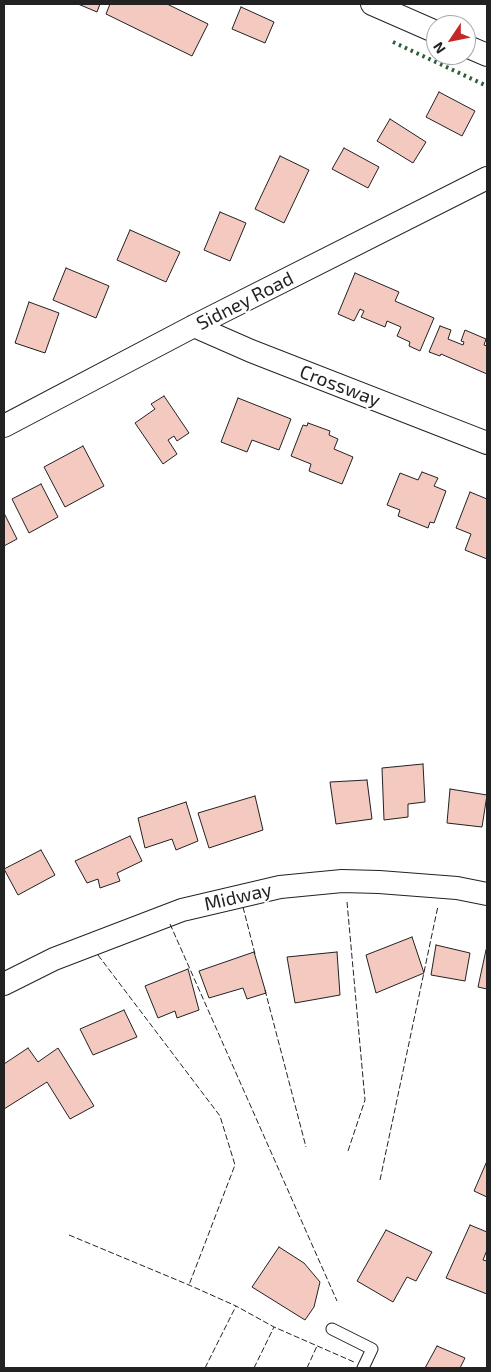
<!DOCTYPE html>
<html>
<head>
<meta charset="utf-8">
<style>
	body { margin:0 }
	#map { position:relative; width:491px; height:1372px; overflow:hidden; background:#fff; font-family:"Exo 2",sans-serif }
	canvas { display:block }
	.frame { position:absolute; inset:0; border:5px solid #222; pointer-events:none }
	.north { position:absolute; left:426px; top:15px; width:50px; height:50px; box-sizing:border-box; background:#fff; border:1px solid #a7a7a7; border-radius:50%; rotate:236deg; font-size:14px; font-weight:700; line-height:20px; text-align:center; color:#222 }
	.north::after { content:''; display:block; margin:auto; width:18px; height:22px; background:#c62828; clip-path:polygon(50% 0,100% 100%,50% 72%,0 100%) }
</style>
</head>
<body>
<div id="map">
<canvas width="491" height="1372"></canvas>
<div class="frame"></div>
<div class="north">N</div>
</div>
<script>
const c = document.querySelector('canvas').getContext('2d');
c.lineJoin = 'round';
function fill(path, color) { c.fillStyle = color; c.fill(path, 'evenodd'); }
const shape = rows => new Path2D(rows.map(r => 'M' + r).join(''));
function stroke(path, color, width, dash) { c.strokeStyle = color; c.lineWidth = width; c.lineCap = dash ? 'butt' : 'round'; c.setLineDash(dash || []); c.stroke(path); }
function write(font, color, halo, rows, align = 'center') {
  c.font = font + ' "Exo 2",sans-serif'; c.lineWidth = 4; c.setLineDash([]); c.textBaseline = 'middle'; c.strokeStyle = halo; c.fillStyle = color; for (const [text, x, y, turn = 0] of rows) {
    c.save(); c.translate(x, y); c.rotate((+turn || 0) * Math.PI / 180); c.textAlign = isNaN(turn) ? turn : align; if (halo) c.strokeText(text, 0, 0); c.fillText(text, 0, 0); c.restore();
  }
}
const building = shape([
	[78,4,100,4,97,12,78,4],
	[110,4,167,4,208,24,192,56,106,14,110,4],
	[241,7,274,22,265,43,232,29,241,7],
	[439,92,475,111,462,136,426,117,439,92],
	[390,119,426,142,413,163,377,141,390,119],
	[344,148,379,167,368,188,332,169,344,148],
	[280,156,309,170,284,223,255,209,280,156],
	[220,212,246,223,230,261,204,250,220,212],
	[130,230,180,252,166,282,117,260,130,230],
	[66,268,109,286,96,318,53,300,66,268],
	[355,273,399,292,395,301,434,318,420,351,409,346,410,342,397,336,401,327,387,321,385,327,361,317,364,311,360,309,354,321,338,314,355,273],
	[29,302,59,313,45,353,15,343,29,302],
	[440,326,451,330,448,339,463,345,464,342,461,341,465,330,486,339,484,345,487,346,487,374,441,354,440,356,429,352,440,326],
	[164,396,189,433,177,441,174,436,168,440,177,454,163,464,135,423,155,409,151,404,164,396],
	[238,398,291,419,279,450,252,440,247,452,221,442,238,398],
	[308,423,330,431,329,435,338,439,334,449,353,457,342,484,309,471,311,464,291,456,303,425,307,426,308,423],
	[83,446,104,486,65,507,44,467,83,446],
	[422,472,438,478,434,486,446,491,434,523,430,522,428,528,398,516,400,510,387,505,400,473,418,480,422,472],
	[41,484,58,517,29,533,12,499,41,484],
	[470,492,487,499,487,559,465,550,471,534,456,528,470,492],
	[4,513,17,539,4,546,4,513],
	[423,764,425,802,408,804,408,817,384,820,382,768,423,764],
	[367,780,372,819,336,824,330,782,367,780],
	[450,789,487,795,482,827,447,823,450,789],
	[255,796,263,830,209,848,198,813,255,796],
	[186,802,198,841,176,850,172,839,145,848,138,818,186,802],
	[130,836,142,861,117,873,120,881,100,888,98,879,87,883,75,861,130,836],
	[41,850,55,875,18,895,4,869,41,850],
	[412,937,424,973,376,993,366,955,412,937],
	[436,945,470,953,465,981,431,975,436,945],
	[486,950,487,950,487,989,478,987,486,950],
	[254,952,266,993,247,999,243,988,209,998,199,971,254,952],
	[337,952,340,995,295,1003,287,957,337,952],
	[188,969,199,1010,177,1018,175,1011,158,1018,145,986,188,969],
	[124,1010,137,1037,93,1055,80,1029,124,1010],
	[28,1048,38,1062,58,1048,94,1106,70,1119,47,1082,4,1109,4,1064,28,1048],
	[487,1161,487,1197,474,1191,487,1161],
	[470,1225,487,1232,487,1250,483,1260,487,1261,487,1294,446,1278,470,1225],
	[386,1230,432,1252,416,1281,407,1277,393,1302,357,1281,386,1230],
	[279,1247,304,1263,320,1282,314,1307,305,1320,252,1287,279,1247],
	[437,1346,465,1358,460,1368,425,1368,437,1346]
]);
fill(building, '#f3c9c0');
stroke(building, '#222', 1);
const lane = shape([
	[332,1329,372,1349,363,1368]
]);
const street = shape([
	[372,4,436,32],
	[466,46,487,55],
	[194,326,251,351,487,443],
	[4,426,194,326,487,178],
	[4,984,54,959,182,910,280,887,342,881,379,882,457,888,487,894]
]);
stroke(lane, '#222', 13);
stroke(street, '#222', 24);
stroke(lane, '#fff', 11);
stroke(street, '#fff', 22);
stroke(shape([
	[393,42,487,86]
]), '#2f5e38', 4, [2.5, 4]);
stroke(shape([
	[347,902,365,1100,348,1151],
	[243,907,255,954],
	[170,924,337,1301],
	[98,955,220,1116,235,1165,189,1285],
	[265,990,306,1147],
	[380,1180,438,906],
	[69,1235,189,1285,236,1306,274,1327,354,1362],
	[205,1368,236,1306],
	[254,1368,274,1327],
	[307,1368,317,1346]
]), '#222', 1, [6, 2.5]);
write('19px', '#222', '#fff', [
	["Sidney Road",245,301,-27],
	["Crossway",340,386,21],
	["Midway",238,897,-13]
]);
</script>
</body>
</html>
